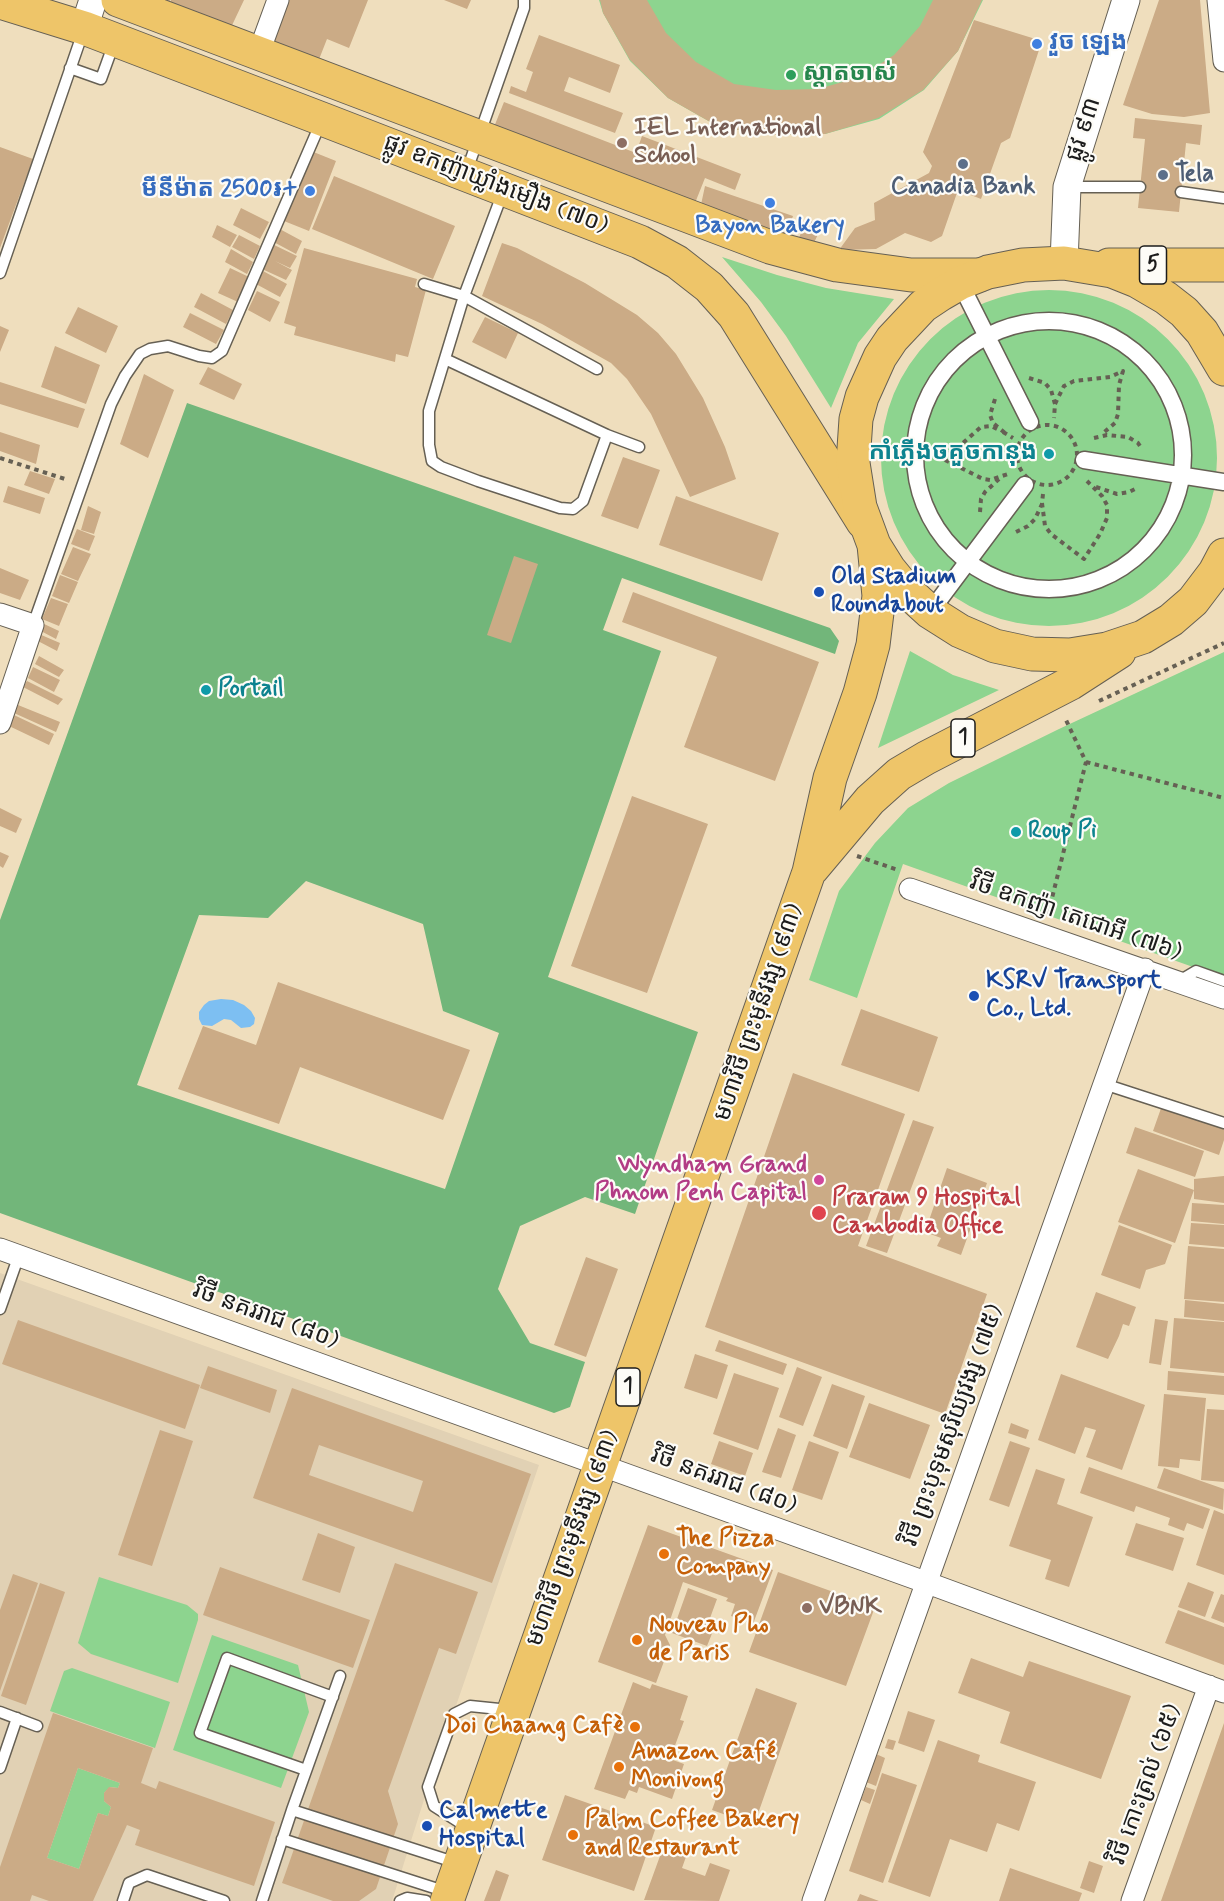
<!DOCTYPE html>
<html>
<head>
<meta charset="utf-8">
<style>
	body { margin:0 }
	canvas { display:block; background:#efdebd }
</style>
</head>
<body>
<canvas width="1224" height="1901"></canvas>
<script>
const c = document.querySelector('canvas').getContext('2d');
c.lineJoin = 'round';
function fill(path, color) { c.fillStyle = color; c.fill(path, 'evenodd'); }
const shape = rows => new Path2D(rows.map(r => 'M' + r).join(''));
function stroke(path, color, width, dash) { c.strokeStyle = color; c.lineWidth = width; c.lineCap = dash ? 'butt' : 'round'; c.setLineDash(dash || []); c.stroke(path); }
function write(font, color, halo, rows, align = 'center') {
  c.font = font + ' Mynerve,"Noto Sans Khmer",sans-serif'; c.lineWidth = 4.5; c.setLineDash([]); c.textBaseline = 'middle'; c.strokeStyle = halo; c.fillStyle = color; for (const [text, x, y, turn = 0] of rows) {
    c.save(); c.translate(x, y); c.rotate((+turn || 0) * Math.PI / 180); c.textAlign = isNaN(turn) ? turn : align; if (halo) c.strokeText(text, 0, 0); c.fillText(text, 0, 0); c.restore();
  }
}
fill(shape([
	[0,1273,539,1465,428,1787,392,1901,0,1901]
]), '#e1d1b4');
fill(shape([
	[599,0,983,0,958,51,924,90,879,119,825,134,774,135,719,127,668,98,630,61,603,13],
	[722,257,777,275,826,288,894,299,858,343,831,408,786,336,761,302],
	'881 458a168 168 0 1 1 336 0a168 168 0 1 1-336 0Z',
	[910,651,953,675,999,690,878,748],
	[1224,652,1224,978,903,864,857,998,809,980,839,891,875,843,908,808,949,783,1059,729],
	[99,1577,187,1605,198,1614,198,1620,178,1683,91,1654,78,1643],
	[212,1635,298,1665,309,1712,281,1788,173,1750],
	[72,1668,170,1702,155,1748,50,1711,64,1671],
	[78,1768,120,1783,118,1788,110,1787,104,1793,104,1801,111,1807,108,1816,98,1813,79,1869,47,1858]
]), '#8dd48f');
fill(shape([
	[187,403,830,628,839,641,835,654,622,578,603,630,661,651,548,977,698,1032,635,1214,585,1197,520,1226,498,1289,530,1343,585,1362,570,1407,554,1413,0,1213,0,920],
	[306,881,423,924,443,1011,499,1033,445,1189,137,1085,199,915,268,918]
]), '#72b67a');
fill(shape([
	[221,999,233,1000,244,1005,251,1011,255,1018,254,1024,250,1027,241,1028,231,1020,224,1019,212,1026,202,1025,199,1019,199,1012,204,1005,209,1001]
]), '#7dbff2');
fill(shape([
	[124,0,170,0,167,10,171,0,244,0,226,38],
	[279,0,368,0,349,48,327,39,316,67,262,45],
	[444,0,471,0,467,9],
	[600,0,647,0,666,33,696,62,734,84,776,90,818,89,860,77,894,55,920,26,933,0,982,0,958,51,923,90,878,118,825,134,774,135,719,127,668,98,630,60,603,13],
	[1159,0,1200,0,1210,113,1184,117,1152,114,1123,105],
	[974,20,1042,41,1010,138,1001,143,981,199,958,190,942,236,931,242,905,233,876,249,839,250,855,228,875,220,874,203,929,173,932,166,923,152],
	[539,35,620,65,610,93,569,77,564,91,623,113,615,133,509,93,511,86,526,92,533,72,526,69],
	[504,102,636,153,642,136,741,174,735,190,705,178,691,213,490,137],
	[1135,118,1202,125,1200,145,1186,143,1179,212,1138,208,1145,139,1133,138],
	[0,147,33,159,0,248],
	[311,151,336,161,309,231,284,221],
	[334,176,455,226,433,279,312,229],
	[705,186,793,216,785,239,699,214],
	[241,208,269,222,260,239,233,225],
	[807,219,822,226,810,251,795,247],
	[217,225,237,235,230,247,212,237],
	[276,227,302,241,296,254,270,240],
	[239,235,260,246,254,259,232,247],
	[270,243,297,256,290,268,275,261,292,270,286,280,262,269,269,257,264,255],
	[502,243,517,248,585,283,637,315,658,333,676,354,703,398,725,447,736,479,690,497,651,414,627,379,611,363,542,324,482,296],
	[304,248,417,279,415,287,426,290,408,357,396,354,395,362,294,335,296,327,284,323],
	[231,249,253,262,247,274,225,262],
	[230,268,249,277,238,302,218,293],
	[263,271,287,284,280,297,256,284],
	[257,291,280,302,270,322,248,310],
	[201,293,233,310,226,324,194,307],
	[78,307,118,326,106,353,65,333],
	[190,313,224,330,216,344,183,327],
	[485,317,518,333,506,359,472,342],
	[0,326,9,330,0,352],
	[55,346,100,365,86,404,41,387],
	[208,367,242,384,234,400,199,384],
	[144,374,174,390,148,458,120,444],
	[0,382,85,409,78,428,0,404],
	[0,432,40,445,36,464,0,451],
	[623,457,660,470,638,529,601,516],
	[30,471,55,479,49,494,24,485],
	[8,486,45,498,40,514,3,502],
	[676,496,779,533,762,581,659,545],
	[88,506,101,512,94,534,81,530],
	[77,529,95,536,89,551,71,544],
	[73,547,91,554,78,581,61,574],
	[514,556,538,564,511,643,487,635],
	[0,568,29,580,20,600,0,593],
	[60,575,78,582,69,603,52,596],
	[633,592,819,662,775,781,684,747,717,657,622,622],
	[51,598,68,604,59,626,42,619],
	[42,623,59,631,56,639,39,630],
	[39,634,60,643,57,651,36,640],
	[39,656,64,670,59,677,35,664],
	[33,667,60,680,54,692,28,678],
	[27,681,63,699,58,705,23,687],
	[18,705,60,722,56,732,14,713],
	[14,715,54,734,49,745,9,726],
	[632,796,708,824,647,993,571,966],
	[0,808,22,819,16,833,0,826],
	[0,852,9,856,3,868,0,866],
	[278,982,470,1050,443,1120,300,1067,279,1124,178,1089,203,1026,256,1045],
	[861,1009,938,1037,919,1092,841,1065],
	[793,1073,905,1114,858,1246,987,1294,945,1414,705,1327],
	[1165,1097,1224,1118,1224,1140,1219,1155,1153,1131],
	[913,1120,934,1127,887,1253,866,1246],
	[1135,1127,1204,1151,1195,1177,1126,1153],
	[947,1168,987,1183,961,1255,937,1246,941,1238,925,1232],
	[1138,1169,1194,1190,1175,1243,1118,1222],
	[1224,1176,1224,1203,1194,1199,1194,1179],
	[1192,1203,1224,1205,1224,1224,1191,1221],
	[1191,1223,1224,1225,1224,1247,1189,1244],
	[1119,1225,1172,1245,1165,1264,1146,1270,1140,1289,1101,1275],
	[1188,1246,1224,1249,1224,1302,1184,1299],
	[586,1257,618,1269,586,1357,554,1345],
	[1096,1292,1136,1307,1129,1326,1123,1324,1119,1336,1108,1359,1076,1347],
	[1185,1300,1224,1304,1224,1321,1184,1317],
	[1174,1318,1224,1322,1224,1373,1170,1368],
	[1155,1319,1168,1321,1161,1365,1149,1363],
	[18,1320,200,1385,185,1429,2,1364],
	[719,1340,787,1364,783,1375,715,1351],
	[695,1354,728,1365,717,1399,684,1388],
	[208,1366,277,1390,270,1413,200,1388],
	[797,1367,822,1377,803,1426,779,1417],
	[1168,1371,1224,1376,1224,1395,1167,1390],
	[734,1373,779,1388,758,1450,713,1434],
	[1061,1374,1145,1405,1122,1470,1086,1457,1096,1430,1085,1427,1075,1454,1038,1440],
	[832,1384,865,1396,847,1449,813,1436],
	[292,1388,531,1474,492,1583,253,1498],
	[319,1445,423,1481,413,1512,309,1475],
	[1164,1394,1206,1398,1200,1461,1180,1459,1179,1468,1158,1466],
	[869,1403,930,1425,910,1479,849,1457],
	[1207,1409,1224,1410,1224,1482,1201,1480],
	[1011,1423,1029,1430,1026,1439,1008,1433],
	[778,1428,796,1435,781,1478,762,1472],
	[160,1430,193,1441,152,1566,118,1555],
	[719,1441,753,1453,745,1476,711,1464],
	[809,1441,839,1452,822,1500,792,1490],
	[1010,1441,1030,1448,1009,1507,989,1500],
	[1089,1467,1210,1509,1203,1529,1187,1523,1184,1531,1168,1525,1170,1518,1136,1506,1134,1512,1080,1493],
	[1164,1468,1224,1489,1223,1510,1157,1488],
	[1036,1469,1065,1479,1057,1504,1093,1517,1069,1587,1045,1579,1051,1560,1009,1546],
	[1214,1510,1224,1514,1224,1575,1196,1565],
	[1136,1523,1184,1538,1173,1571,1125,1555],
	[648,1525,773,1570,753,1624,731,1616,735,1604,726,1601,728,1598,683,1582,665,1635,670,1645,656,1683,598,1662],
	[318,1533,355,1547,340,1593,302,1580],
	[395,1563,478,1592,456,1654,439,1648,388,1791,398,1824,376,1889,359,1901,333,1901,282,1883],
	[220,1567,370,1620,353,1668,203,1615],
	[778,1572,875,1607,846,1686,749,1652],
	[13,1574,38,1583,0,1691,0,1610],
	[1188,1582,1214,1592,1205,1617,1178,1607],
	[40,1583,65,1592,26,1705,1,1696],
	[688,1588,717,1599,706,1629,713,1631,707,1646,672,1633],
	[1221,1594,1224,1595,1224,1623,1211,1618],
	[1178,1610,1224,1627,1224,1665,1165,1643],
	[971,1658,1023,1677,1029,1661,1131,1696,1101,1779,1000,1743,1010,1712,958,1693],
	[633,1682,650,1689,652,1684,688,1696,680,1720,684,1721,670,1759,684,1764,672,1799,639,1787,637,1793,629,1790,625,1799,594,1789],
	[756,1688,797,1703,754,1825,712,1810],
	[908,1711,935,1720,924,1752,898,1743],
	[53,1713,153,1748,141,1783,156,1789,159,1781,275,1822,254,1886,135,1845,140,1830,127,1825,93,1901,49,1901,32,1895,30,1901,0,1901,0,1867],
	[78,1768,120,1783,118,1788,109,1787,104,1793,104,1801,111,1807,108,1816,98,1813,79,1869,47,1858],
	[1224,1723,1224,1901,1161,1901],
	[888,1739,896,1741,893,1750,885,1748],
	[938,1740,980,1755,978,1762,1036,1782,1019,1831,997,1823,987,1852,950,1839,930,1897,888,1882],
	[876,1754,885,1758,876,1786,866,1782],
	[882,1773,917,1785,883,1883,849,1871],
	[866,1787,875,1790,870,1804,861,1800],
	[565,1795,656,1827,634,1891,542,1860],
	[664,1845,687,1854,682,1868,705,1876,710,1863,730,1870,719,1901,644,1900],
	[1089,1861,1103,1866,1094,1893,1080,1888],
	[1010,1868,1082,1893,1079,1901,999,1901],
	[496,1870,509,1875,500,1901,484,1901],
	[860,1894,879,1901,857,1901]
]), '#cbab86');
const service = shape([
	[70,68,101,79,114,43],
	[466,173,524,8,524,0],
	[1068,187,1140,187],
	[503,192,464,296,429,411,429,445,432,461,441,467,478,481,560,508,573,509,583,501,607,435],
	[1181,192,1224,198],
	[0,273,83,32],
	[424,284,464,296,597,369],
	[445,359,607,435,639,447],
	[33,625,111,404,125,376,140,354,150,349,168,346,199,356,212,358,222,351,321,122],
	[1179,981,1196,971,1224,981],
	[1104,1084,1224,1123],
	[0,1309,19,1255],
	[0,1712,37,1726],
	[0,1768,17,1718],
	[306,1770,200,1733,227,1658,333,1697],
	[292,1810,457,1863],
	[470,1829,434,1806,428,1787,454,1714,470,1706,509,1710],
	[282,1839,447,1892],
	[123,1901,129,1883,147,1875,224,1901],
	[262,1901,292,1810,340,1676],
	[400,1901,407,1898,426,1901]
]);
const pedestrian = shape([
	[960,283,1030,422],
	'915 455a134 134 0 1 1 268 0a134 134 0 1 1-268 0Z',
	[1084,460,1224,482],
	[930,612,1025,485]
]);
const minor = shape([
	[1218,0,1224,61],
	[259,52,278,0],
	[0,614,33,625,0,723],
	[910,889,1224,998],
	[0,1249,925,1582,1224,1692],
	[813,1901,1145,969],
	[1132,1901,1209,1686]
]);
const tertiary = shape([
	[84,28,93,0],
	[1064,263,1067,187,1126,0]
]);
const primary = shape([
	[118,0,770,247,837,265,911,275,979,275],
	[0,2,84,28,322,119,640,242,677,262,709,287,734,315,863,522]
]);
const trunk = shape([
	[1109,265,1224,265],
	[1224,369,1202,332,1184,312,1166,298,1137,281,1112,271,1064,263,1023,265,988,272,960,283,941,294,923,306,892,339,880,357,862,397,856,419,853,463,860,507,874,545,889,569,907,591,930,612,960,631,995,646,1032,654,1070,655,1107,649,1143,637,1171,620,1193,601,1215,572,1224,555],
	[812,869,870,800,899,774,926,758,1071,683,1119,652],
	[447,1901,809,872,830,778,860,693,873,645,879,596,874,545]
]);
stroke(service, '#666054', 13);
stroke(pedestrian, '#666054', 19);
stroke(minor, '#666054', 23);
stroke(tertiary, '#666054', 29);
stroke(primary, '#666054', 35);
stroke(trunk, '#666054', 35);
stroke(shape([
	[1029,378,1045,383,1051,390,1055,404,1054,418],
	[995,399,990,415,993,423,1005,433],
	[1055,404,1064,386,1074,381,1110,377,1123,371,1119,385,1118,414,1115,423,1102,434],
	'1017 455a30 30 0 1 1 60 0a30 30 0 1 1-60 0Z',
	[997,429,991,426,981,427,956,449,941,458,983,479,990,480,1008,474],
	[1003,432,1013,438],
	[1094,438,1107,435,1128,437,1138,443,1142,449],
	[0,458,68,480],
	[1096,487,1117,494,1129,492,1137,488],
	[1043,494,1042,503,1045,526,1051,534,1084,559,1100,534,1107,518,1107,505,1102,496,1087,481],
	[980,512,981,499,985,492,999,479],
	[1016,532,1028,526,1035,519,1042,504],
	[1099,701,1224,643],
	[1086,762,1224,798],
	[857,856,898,870],
	[1048,914,1086,762,1065,718]
]), '#666054', 4, [4.5, 4.5]);
stroke(service, '#fff', 10);
stroke(pedestrian, '#fff', 16);
stroke(minor, '#fff', 21);
stroke(tertiary, '#fff', 27);
stroke(primary, '#eec569', 33);
stroke(trunk, '#eec569', 33);
for (const [x, y, r, color] of [
	[1037,44,6,"#3f7fe0"],
	[791,75,6,"#2e9e5b"],
	[622,143,6,"#8d6e63"],
	[963,164,6,"#5c6f8a"],
	[1163,175,6,"#5c6f8a"],
	[310,191,6,"#3f7fe0"],
	[770,203,6,"#3f7fe0"],
	[1049,454,6,"#0f9aa8"],
	[819,592,6,"#1a4fb4"],
	[206,690,6,"#0f9aa8"],
	[1016,832,6,"#0f9aa8"],
	[974,996,6,"#1a4fb4"],
	[819,1180,6,"#d1479c"],
	[819,1213,8,"#e0444e"],
	[664,1554,6,"#e8710a"],
	[807,1608,6,"#8d6e63"],
	[637,1640,6,"#e8710a"],
	[635,1727,6,"#e8710a"],
	[619,1767,6,"#e8710a"],
	[427,1826,6,"#1a4fb4"],
	[573,1835,6,"#e8710a"]
]) { const dot = new Path2D(); dot.arc(x, y, r, 0, 2 * Math.PI); c.fillStyle = color; c.fill(dot); stroke(dot, '#fdfcf7', 2); }
for (const [x, y, w] of [
	[1153,265,27],
	[963,738,24],
	[628,1387,24]
]) { const box = new Path2D(); box.roundRect(x - w / 2, y - 19, w, 38, 4.5); c.fillStyle = '#fdfcf7'; c.fill(box); stroke(box, '#1c1c1c', 1.5); }
write('bold 22px', '#1c1c1c', null, [
	["5",1153,265],
	["1",963,738],
	["1",628,1387]
]);
write('bold 24px', '#366cbe', '#fdfcf7', [
	["វួច ឡេង",1049,44],
	["មីនីម៉ាត 2500៛+",298,191,"right"],
	["Bayon Bakery",770,227,"center"]
], 'left');
write('bold 24px', '#27864d', '#fdfcf7', [
	["ស្ដាតចាស់",803,75]
], 'left');
write('bold 24px', '#785e54', '#fdfcf7', [
	["IEL International",634,129],
	["School",634,157],
	["VBNK",819,1608]
], 'left');
write('24px', '#1c1c1c', '#fdfcf7', [
	["ផ្លូវ ៩៣",1085,130,-72],
	["ផ្លូវ ឧកញ៉ាឃ្លាំងមឿង (៧០)",495,186,21],
	["វិថី ឧកញ៉ា តេជោអី (៧៦)",1075,919,19],
	["មហាវិថី ព្រះមុនីវង្ស (៩៣)",760,1013,-71],
	["វិថី នគររាជ (៨០)",265,1317,20],
	["វិថី ព្រះបុទុមសុរិយ្យវង្ស (៧៥)",954,1426,-70],
	["វិថី នគររាជ (៨០)",723,1482,20],
	["មហាវិថី ព្រះមុនីវង្ស (៩៣)",574,1539,-70],
	["វិថី កោះត្រល់ (៦៥)",1147,1785,-70]
]);
write('bold 24px', '#4e5e75', '#fdfcf7', [
	["Tela",1175,175],
	["Canadia Bank",963,188,"center"]
], 'left');
write('bold 24px', '#0d838f', '#fdfcf7', [
	["កាំភ្លើងចគួចកានុង",1037,454,"right"],
	["Portail",218,690],
	["Roup Pi",1028,832]
], 'left');
write('bold 24px', '#164399', '#fdfcf7', [
	["Old Stadium",831,578],
	["Roundabout",831,606],
	["KSRV Transport",986,982],
	["Co., Ltd.",986,1010],
	["Calmette",439,1812],
	["Hospital",439,1840]
], 'left');
write('bold 24px', '#b23c85', '#fdfcf7', [
	["Wyndham Grand",807,1166],
	["Phnom Penh Capital",807,1194]
], 'right');
write('bold 24px', '#be3a42', '#fdfcf7', [
	["Praram 9 Hospital",832,1199],
	["Cambodia Office",832,1227]
], 'left');
write('bold 24px', '#c56008', '#fdfcf7', [
	["The Pizza",676,1540],
	["Company",676,1568],
	["Nouveau Pho",649,1626],
	["de Paris",649,1654],
	["Doi Chaang Cafè",623,1727,"right"],
	["Amazon Café",631,1753],
	["Monivong",631,1781],
	["Palm Coffee Bakery",585,1821],
	["and Restaurant",585,1849]
], 'left');
</script>
</body>
</html>
